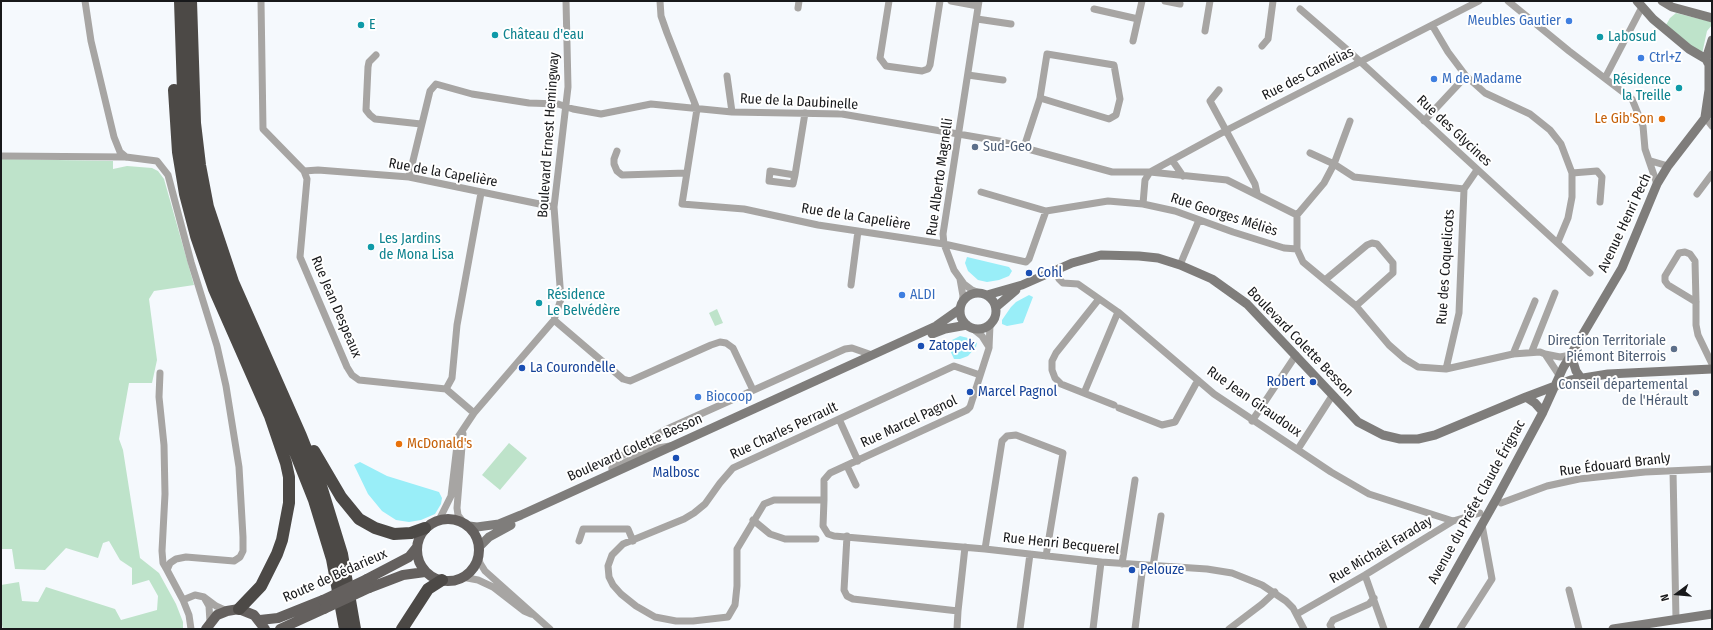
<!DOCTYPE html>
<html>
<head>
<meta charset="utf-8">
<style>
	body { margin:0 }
	#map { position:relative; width:1713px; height:630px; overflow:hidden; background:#f5f9fd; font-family:"Fira Sans Condensed",sans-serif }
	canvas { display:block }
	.frame { position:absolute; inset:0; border:2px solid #18191b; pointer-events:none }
	.north { position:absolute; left:1657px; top:574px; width:40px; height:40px; -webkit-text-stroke:3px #fff; paint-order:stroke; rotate:254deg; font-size:11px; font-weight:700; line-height:16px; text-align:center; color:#18191b }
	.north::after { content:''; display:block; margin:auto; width:14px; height:18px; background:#18191b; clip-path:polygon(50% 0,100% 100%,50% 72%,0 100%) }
</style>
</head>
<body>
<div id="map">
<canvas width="1713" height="630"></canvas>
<div class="frame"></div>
<div class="north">N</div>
</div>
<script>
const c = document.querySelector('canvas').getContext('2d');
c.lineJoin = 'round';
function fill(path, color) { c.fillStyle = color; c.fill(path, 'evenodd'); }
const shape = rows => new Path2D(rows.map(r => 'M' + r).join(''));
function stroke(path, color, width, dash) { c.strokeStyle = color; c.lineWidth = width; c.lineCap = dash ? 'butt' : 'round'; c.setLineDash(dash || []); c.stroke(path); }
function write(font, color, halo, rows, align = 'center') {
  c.font = font + ' "Fira Sans Condensed",sans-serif'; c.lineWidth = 4; c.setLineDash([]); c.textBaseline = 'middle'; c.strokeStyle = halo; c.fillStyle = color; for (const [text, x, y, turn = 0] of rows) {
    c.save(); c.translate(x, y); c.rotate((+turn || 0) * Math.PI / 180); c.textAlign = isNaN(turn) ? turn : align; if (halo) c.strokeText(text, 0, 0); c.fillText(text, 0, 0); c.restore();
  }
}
fill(shape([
	[1676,13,1712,22,1712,25,1707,31,1702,54,1666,25,1670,18],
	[1,159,113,161,113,169,127,166,152,168,158,171,164,179,194,285,154,291,149,299,157,360,152,383,129,383,119,439,123,450,140,558,159,573,176,604,183,622,183,629,3,629,1,620,1,585,19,582,22,601,38,602,46,587,115,609,121,620,157,610,158,596,149,580,132,585,132,568,120,560,109,541,103,543,98,558,66,548,45,570,15,569,12,549,1,549],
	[717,309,723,323,715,326,709,313],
	[509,443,527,458,500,490,482,475]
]), '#bee3ca');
fill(shape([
	[967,257,1009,267,1012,271,1009,276,999,280,987,282,978,280,968,271,965,263],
	[1029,295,1033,297,1023,323,1007,326,1002,324,1002,320,1011,307,1016,302],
	[960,336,972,339,977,343,976,347,968,356,960,359,954,359,949,348,950,341],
	[360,462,387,476,439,492,442,498,441,504,435,514,421,520,409,522,396,520,382,511,368,494,354,465]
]), '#99eef8');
stroke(shape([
	[85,1,91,41,114,137,120,152,126,157],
	[261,1,263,129,304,171,307,179,300,257,347,367,352,375,359,380,446,389],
	[660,1,661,16,667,33,697,109,682,204,744,209,818,225,944,244,1026,262,1029,259,1046,211],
	[889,1,880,58,886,66,922,71,928,69,930,65,940,1],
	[951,1,978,6],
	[979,1,943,234,944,244,954,270,964,284,972,290,979,293],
	[1165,1,1180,4],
	[1508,1,1569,51,1632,99,1643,126,1645,149,1657,184],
	[798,8,799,1],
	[1094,9,1138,19],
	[1300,9,1352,54,1590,273],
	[977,19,1011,24],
	[1432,25,1448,52,1466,76,1485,93,1530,114,1550,130,1561,144,1572,173,1572,197,1568,218,1558,242],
	[1205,31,1210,1],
	[1133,41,1142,1],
	[1262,46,1268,39,1273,1],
	[376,55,369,62,368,67,366,110,370,115,375,119,421,124],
	[968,75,1003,80],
	[727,76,732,112],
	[1605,78,1642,7],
	[1219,90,1210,101,1255,184,1257,193],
	[1705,117,1712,126],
	[1424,121,1466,76],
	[1024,147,1040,98,1109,119,1116,115,1120,99,1114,65,1047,54,1040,98],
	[617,151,614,159,614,164,617,171,622,175,686,173],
	[1310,153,1334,164,1354,177,1464,189],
	[1,156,126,157,157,161,168,175,191,262,217,346,226,386,239,467,243,537,243,551,240,557,234,561,186,557,176,559,170,563,167,570,183,600,195,595,204,597,216,606,227,611],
	[1172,160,1183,176],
	[1651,161,1668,166],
	[304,171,318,170,409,177,554,207],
	[1572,173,1597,171,1602,177,1600,202],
	[795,175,793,184,769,181,770,171,795,175,805,113],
	[409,177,430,91,436,84,472,94,529,103,558,104,573,109,601,114,651,104,732,112,842,114,999,141,1112,172,1150,172,1227,180,1297,215,1297,249,1303,262,1356,306,1389,345,1405,359,1418,367,1446,369,1513,354,1540,352,1545,354,1559,375],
	[981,192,1046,211,1108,201,1143,204,1175,211,1233,232,1284,248,1297,249],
	[1697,194,1712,174],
	[1143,204,1145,180,1150,172,1227,130,1479,1],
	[1297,215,1324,183,1334,164,1350,121],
	[1180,265,1199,220],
	[1055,270,1059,279,1063,283,1078,284,1118,312,1214,394,1331,472,1369,494,1453,521],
	[960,279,963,296,962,303],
	[1325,280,1367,245,1372,243,1377,244,1393,263,1393,273,1356,306],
	[851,285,858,231],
	[1099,299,1056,353,1052,361,1052,370,1055,378,1061,384,1114,405],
	[1696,302,1668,285,1665,281,1665,276,1679,253,1685,252,1690,254,1695,261,1696,302,1696,325,1698,335,1712,364],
	[554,320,623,379,630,381,711,345,720,342,726,343,733,348,753,390],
	[990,325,989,348,970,407,967,410,830,473,824,480,824,500,823,526,828,534,834,536,985,549,1101,562,1207,569,1232,573,1262,585,1286,601,1293,608,1304,629],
	[972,328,982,336,989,347],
	[1532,351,1555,293],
	[1513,354,1535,301],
	[1545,354,1560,357,1571,355],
	[1446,369,1459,313,1464,189,1477,170],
	[160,373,159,397,164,445,165,494,162,551,163,563,167,570],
	[1084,393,1118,312],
	[1119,408,1162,425,1175,422,1198,380],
	[474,413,446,389,452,378,457,325,481,193],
	[839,419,858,461],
	[1252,421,1296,355],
	[463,434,457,508,458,515,464,523],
	[1298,449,1332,396],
	[847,466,856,485],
	[612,468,618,458,665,430,845,349,852,348,872,355],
	[612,469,652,449,670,446],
	[1673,471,1676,619],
	[824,500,774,500,764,504,737,549,737,586,735,605,728,617,693,621,676,621,655,617,636,606,621,594,613,585,609,577,608,566,612,555,623,544,684,519,694,513,705,504,720,483,733,468,954,366,980,375],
	[1501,503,1547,486,1579,479,1645,472,1712,469],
	[439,520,451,496,458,437,474,413,554,320,561,299,554,207,568,87,566,1],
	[753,520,770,534,785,539,816,539],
	[847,536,844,590,847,596,853,599,958,611,965,547],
	[579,541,583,529,628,529,633,541],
	[985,549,1002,441,1007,436,1016,435,1063,453,1046,556],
	[478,554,480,563,485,571,550,629],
	[1122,564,1135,480],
	[1153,566,1161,516],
	[1365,575,1384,629],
	[462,577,478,580,493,587,524,611,531,614],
	[1569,590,1579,629],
	[205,599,209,606,210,622],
	[183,600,189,615,191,629],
	[1297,614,1365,575,1453,521,1480,513],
	[957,629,958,611],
	[1020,629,1030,554],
	[1093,629,1101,562],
	[1135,629,1143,565],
	[1229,629,1262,604,1275,592],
	[1332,629,1330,625,1333,620,1369,604,1374,598],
	[1460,629,1492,579,1482,525]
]), '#a7a5a3', 7);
stroke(shape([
	[1637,1,1653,19,1689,49,1706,59],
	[1662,1,1672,7,1712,18],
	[1708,63,1706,59,1712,40],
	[1705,117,1709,90,1709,65],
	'960 311a18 18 0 1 1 36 0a18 18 0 1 1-36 0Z',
	[987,295,1022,285,1072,263,1101,255,1139,256,1158,258,1180,265,1212,279,1247,304,1358,422,1383,435,1400,439,1418,439,1435,435,1526,397,1571,380,1608,374,1712,369],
	[996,307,1016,290],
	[932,334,945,329,967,325],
	[1571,355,1576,371,1581,378],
	[1526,397,1535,403,1543,412],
	[469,526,477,527,499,524,521,515,936,326,960,309],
	[479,547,489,537,511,525],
	[1423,629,1498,496,1543,412,1563,368,1622,268,1657,184,1668,166,1712,109],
	[1613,629,1712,614]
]), '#7f7d7b', 9);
stroke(shape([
	'417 550a31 31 0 1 1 62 0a31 31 0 1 1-62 0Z',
	[367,579,409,557,417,547],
	[369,588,403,575,425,572],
	[260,620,278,618,323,600],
	[206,629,217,615,227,611,239,609,254,615,265,629],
	[280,629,324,609]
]), '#64605e', 10);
stroke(shape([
	[180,1,184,122,196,202,221,283,289,437,314,500,332,559,345,629],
	[191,1,195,123,200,165,208,207,233,282,301,436,322,489,342,554,355,629],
	[174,90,178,152,185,194,196,236,214,289,270,416,286,463,289,477,289,503,282,540,277,554,261,586,239,609],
	[314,451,341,497,359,519,375,528,394,534,411,533,425,528],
	[402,629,428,589,442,580]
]), '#4c4946', 12);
stroke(shape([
	[323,600,367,579],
	[324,609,369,588]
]), '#64605e', 10);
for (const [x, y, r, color] of [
	[1569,21,4,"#3f7fe0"],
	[361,25,4,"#0f9aa8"],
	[495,35,4,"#0f9aa8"],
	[1600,37,4,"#0f9aa8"],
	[1641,58,4,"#3f7fe0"],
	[1434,79,4,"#3f7fe0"],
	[1679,88,4,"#0f9aa8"],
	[1662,119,4,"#e8710a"],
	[975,147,4,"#5c6f8a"],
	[371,247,4,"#0f9aa8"],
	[1029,273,4,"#1a4fb4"],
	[902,295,4,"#3f7fe0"],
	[539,303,4,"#0f9aa8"],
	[921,346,4,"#1a4fb4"],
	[1674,349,4,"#5c6f8a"],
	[522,368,4,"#1a4fb4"],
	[1313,382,4,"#1a4fb4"],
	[970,392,4,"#1a4fb4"],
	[1696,393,4,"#5c6f8a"],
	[698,397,4,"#3f7fe0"],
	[399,444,4,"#e8710a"],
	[676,458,4,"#1a4fb4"],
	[1132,570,4,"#1a4fb4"]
]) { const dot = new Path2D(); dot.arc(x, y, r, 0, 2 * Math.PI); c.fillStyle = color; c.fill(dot); stroke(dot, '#fff', 1.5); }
write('14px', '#366cbe', '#fff', [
	["Meubles Gautier",1561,21,"right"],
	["Ctrl+Z",1649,58],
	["M de Madame",1442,79],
	["ALDI",910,295],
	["Biocoop",706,397]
], 'left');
write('14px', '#0d838f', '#fff', [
	["E",369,25],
	["Château d'eau",503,35],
	["Labosud",1608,37],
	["Résidence",1671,80,"right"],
	["la Treille",1671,96,"right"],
	["Les Jardins",379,239],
	["de Mona Lisa",379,255],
	["Résidence",547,295],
	["Le Belvédère",547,311]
], 'left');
write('14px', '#18191b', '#fff', [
	["Rue des Camélias",1308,74,-27],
	["Rue de la Daubinelle",799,102,3],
	["Rue des Glycines",1454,131,43],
	["Boulevard Ernest Hemingway",549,135,-86],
	["Rue de la Capelière",443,173,10],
	["Rue Alberto Magnelli",940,177,-82],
	["Rue Georges Méliès",1224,215,18],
	["Rue de la Capelière",856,217,9],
	["Avenue Henri Pech",1625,223,-65],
	["Rue des Coquelicots",1446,267,-86],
	["Rue Jean Despeaux",336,307,67],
	["Boulevard Colette Besson",1300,342,46],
	["Rue Jean Giraudoux",1254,402,35],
	["Rue Marcel Pagnol",909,422,-25],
	["Rue Charles Perrault",784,431,-25],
	["Boulevard Colette Besson",635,448,-24],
	["Rue Édouard Branly",1615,465,-7],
	["Avenue du Préfet Claude Érignac",1477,502,-61],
	["Rue Henri Becquerel",1061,544,6],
	["Rue Michaël Faraday",1381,550,-31],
	["Route de Bédarieux",335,576,-24]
]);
write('14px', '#c56008', '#fff', [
	["Le Gib'Son",1654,119],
	["McDonald's",407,444,"left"]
], 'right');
write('14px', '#4e5e75', '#fff', [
	["Sud-Geo",983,147,"left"],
	["Direction Territoriale",1666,341],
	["Piémont Biterrois",1666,357],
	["Conseil départemental",1688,385],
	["de l'Hérault",1688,401]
], 'right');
write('14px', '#164399', '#fff', [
	["Cohl",1037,273],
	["Zatopek",929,346],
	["La Courondelle",530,368],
	["Robert",1305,382,"right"],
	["Marcel Pagnol",978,392],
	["Malbosc",676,473,"center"],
	["Pelouze",1140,570]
], 'left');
</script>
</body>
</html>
